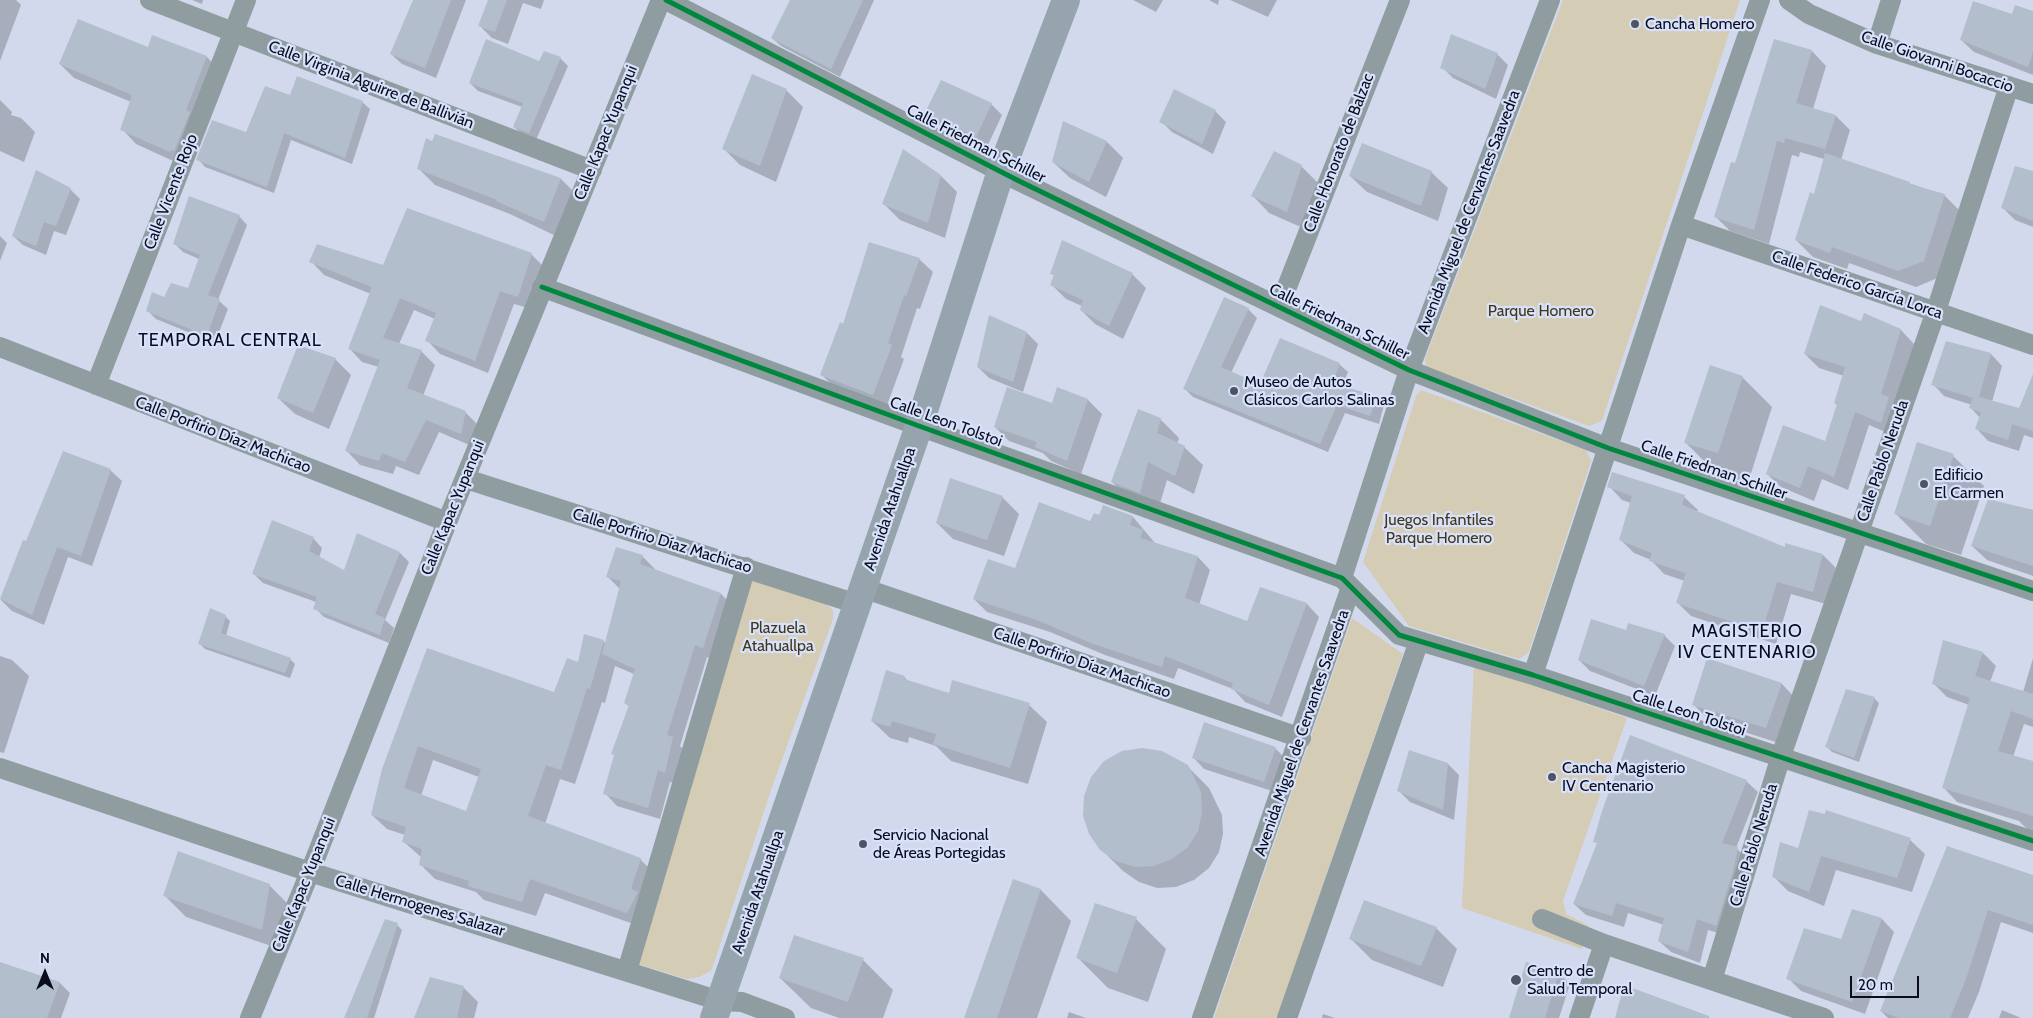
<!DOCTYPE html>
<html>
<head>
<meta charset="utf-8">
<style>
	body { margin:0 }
	#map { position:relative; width:2033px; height:1018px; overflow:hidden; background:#d2d9ec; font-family:Cabin,sans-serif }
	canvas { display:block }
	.north { position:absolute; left:20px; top:948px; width:50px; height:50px; -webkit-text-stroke:4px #d7e1fc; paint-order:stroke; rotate:0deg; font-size:14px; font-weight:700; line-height:20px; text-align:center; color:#080c1b }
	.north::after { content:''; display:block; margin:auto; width:18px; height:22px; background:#080c1b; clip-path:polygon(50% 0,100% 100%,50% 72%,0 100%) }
	.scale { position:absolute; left:1850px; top:976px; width:69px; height:22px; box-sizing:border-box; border:2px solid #080c1b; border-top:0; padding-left:6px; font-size:15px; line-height:18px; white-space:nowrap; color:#080c1b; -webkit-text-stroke:4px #d7e1fc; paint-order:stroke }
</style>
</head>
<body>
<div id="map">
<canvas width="2033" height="1018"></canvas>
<div class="north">N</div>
<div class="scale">20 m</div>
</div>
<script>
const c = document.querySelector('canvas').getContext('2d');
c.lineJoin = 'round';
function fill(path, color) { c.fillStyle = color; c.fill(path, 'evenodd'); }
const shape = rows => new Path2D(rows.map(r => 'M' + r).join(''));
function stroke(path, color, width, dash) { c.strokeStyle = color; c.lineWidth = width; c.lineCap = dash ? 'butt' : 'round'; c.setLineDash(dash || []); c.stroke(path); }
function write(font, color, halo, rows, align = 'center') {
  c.font = font + ' Cabin,sans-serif'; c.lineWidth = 4.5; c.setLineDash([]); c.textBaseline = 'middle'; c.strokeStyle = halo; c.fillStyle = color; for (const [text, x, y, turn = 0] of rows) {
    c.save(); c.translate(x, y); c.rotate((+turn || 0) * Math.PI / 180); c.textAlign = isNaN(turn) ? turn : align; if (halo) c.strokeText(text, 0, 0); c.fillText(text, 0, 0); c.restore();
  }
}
fill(shape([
	[1563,0,1740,0,1602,421,1589,426,1426,367,1425,359],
	[1421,390,1586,450,1591,461,1529,652,1519,659,1409,626,1363,562,1416,396],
	[748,579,823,602,833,610,833,619,771,790,714,963,711,971,699,977,687,979,634,963],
	[1352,618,1403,654,1277,1018,1214,1018],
	[1474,665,1627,718,1563,901,1566,914,1589,926,1582,949,1462,908]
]), '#d5ccb6');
fill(shape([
	[0,0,16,0,21,5,0,61],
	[192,0,203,0,202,4],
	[415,0,466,0,436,78,402,64,391,54],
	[490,0,544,0,541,9,523,3,508,44,492,38,479,25],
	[791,0,874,0,840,77,781,46,772,38],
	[1133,0,1163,0,1156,12],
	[1209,0,1219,0,1218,5],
	[1230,0,1277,0,1268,17],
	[2033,13,2033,75,1974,52,1961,40,2013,16],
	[1775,41,1812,51,1826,66,1813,109,1836,116,1850,130,1841,160,1944,195,1961,212,1940,277,1916,287,1849,263,1847,269,1813,257,1796,240,1814,195,1824,159,1800,152,1799,157,1792,155,1769,244,1730,231,1715,216,1736,164],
	[149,48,207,57,221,72,184,166,136,144,122,129,131,102,74,78,60,64],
	[1497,54,1508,65,1496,99,1453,78,1442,67],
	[560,58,568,66,536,140,522,134,514,127,522,107,478,91,470,83],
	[753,76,787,91,803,107,776,182,740,165,724,149],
	[291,96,362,102,370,109,352,164,291,140,274,193,205,167,198,159,247,134],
	[0,100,12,112,11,115,21,118,35,132,24,162,0,151],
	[991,104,1002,115,987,147,937,124,927,113],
	[1215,111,1226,122,1213,154,1172,132,1161,121],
	[1107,142,1123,158,1106,197,1070,178,1053,162],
	[1301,166,1318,183,1303,228,1269,213,1253,196],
	[419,169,561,179,577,195,560,238,510,214,435,185],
	[1431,172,1448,188,1438,221,1367,192,1350,176],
	[2033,173,2033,227,2015,220,2003,208],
	[941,176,957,192,945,238,900,220,883,203],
	[70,189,80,199,66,235,54,231,46,255,23,245,13,236],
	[239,216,247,225,218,300,228,309,215,343,156,319,147,310,164,299,189,290,199,259,183,252,174,243],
	[0,236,7,243,0,261],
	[531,254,545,268,532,309,514,304,488,373,440,354,427,340,435,319,414,310,399,344,421,351,435,365,423,396,465,412,479,426,474,447,439,432,419,475,396,466,393,474,360,465,347,451,379,367,362,362,349,348,371,294,324,275,311,261,384,267],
	[919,259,933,272,920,309,917,308,901,357,904,359,886,408,835,388,822,375,844,325],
	[1052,273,1132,274,1146,288,1123,339,1095,324,1081,310,1082,306,1066,299,1052,285,1055,276],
	[1225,299,1248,309,1257,318,1231,373,1261,386,1339,364,1348,372,1342,387,1376,397,1384,405,1379,424,1345,413,1328,452,1193,397,1185,389],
	[1862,323,1901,330,1914,344,1895,436,1869,425,1848,490,1822,479,1814,501,1781,487,1767,474,1826,442,1838,406,1835,403,1844,376,1819,368,1805,354],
	[1027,333,1038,344,1023,392,989,378,978,367],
	[1991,354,2002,366,1992,402,2019,409,2033,381,2033,438,2024,435,2019,451,1988,441,1977,429,1980,418,1971,408,1972,405,1944,396,1933,384],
	[335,359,351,375,329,429,295,414,278,398],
	[1742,377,1772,407,1748,483,1716,473,1686,443],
	[1058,389,1088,400,1102,414,1081,474,1051,461,1043,453,1009,441,995,427,1052,405],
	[1160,419,1179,438,1177,444,1184,447,1203,465,1194,494,1167,480,1158,510,1131,501,1112,482],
	[1953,456,1984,486,1961,555,1926,544,1895,513],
	[110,470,122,481,92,566,68,557,44,625,12,611,1,600,24,541,27,542],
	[1609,486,1684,497,1698,510,1697,512,1785,549,1823,555,1836,568,1826,604,1791,594,1776,644,1691,616,1678,603,1685,581,1664,574,1651,560,1634,553,1621,540,1631,503,1622,500],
	[1002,497,1019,514,1004,556,953,539,937,523],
	[1989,501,2033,510,2033,576,1987,560,1972,546],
	[1100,516,1133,517,1155,543,1198,557,1210,570,1199,605,1248,623,1261,588,1307,604,1319,617,1282,717,1245,702,1233,689,1178,668,1174,679,1105,655,1050,632,987,612,974,599,1016,569],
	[313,538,322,548,319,558,345,572,400,553,409,562,385,620,394,628,389,643,324,617,315,608,316,602,263,583,254,574],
	[617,548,643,557,655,569,654,571,721,594,733,606,715,660,707,657,680,746,684,750,677,784,670,782,660,819,617,806,605,793,630,707,625,703,634,674,615,666,605,703,602,702,575,784,560,779,545,824,640,859,655,874,642,927,545,893,536,916,484,900,476,892,435,879,420,864,422,858,404,842,405,835,387,829,372,815,428,649,555,694,579,663,603,641,606,644,620,589,607,576],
	[433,760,479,777,466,812,421,796],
	[225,616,230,621,226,636,290,659,295,664,290,678,205,649,200,644],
	[1626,632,1664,635,1675,646,1655,696,1590,671,1579,660],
	[1983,653,1996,666,1990,682,2023,692,2033,658,2033,727,2024,724,2013,757,2033,763,2033,835,2019,821,1957,802,1944,788,1969,705,1947,697,1933,683],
	[0,656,12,660,29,676,4,753,0,752],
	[1708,659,1782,684,1798,701,1782,744,1710,721,1694,705],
	[904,677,909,682,949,694,1029,705,1047,722,1028,784,951,761,936,746,909,737,908,743,890,738,872,721],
	[1874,698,1879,703,1859,762,1832,752,1827,747],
	[1275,748,1286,759,1275,792,1204,769,1194,758],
	[1448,764,1459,775,1454,820,1410,802,1399,791],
	[1187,766,1209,788,1222,815,1223,834,1219,852,1209,868,1194,880,1176,887,1157,888,1139,882,1123,871,1101,849],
	[1746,781,1758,792,1736,848,1749,860,1728,936,1708,930,1700,963,1671,952,1659,941,1664,925,1628,913,1624,927,1586,915,1574,904,1598,844,1594,841],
	[1827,811,1910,840,1925,854,1912,892,1836,870,1824,906,1788,891,1773,876,1799,850],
	[1948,847,2033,878,2033,933,2001,922,1979,992,1968,1018,1888,1018,1881,1011],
	[1014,881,1041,890,1071,921,1037,1018,965,1018],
	[269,885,291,907,283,950,186,917,165,896],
	[1853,911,1882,919,1894,932,1865,1014,1801,991,1788,978,1842,941],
	[1136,919,1166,949,1148,1002,1108,988,1077,957],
	[397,925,402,930,374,1018,346,1018],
	[1436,928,1457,949,1443,987,1372,960,1350,938],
	[863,960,893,990,883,1018,839,1018,811,1008,780,978],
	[0,963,60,983,70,993,61,1018,0,1018],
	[1527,964,1559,973,1570,984,1559,1018,1511,1018],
	[430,979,464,988,478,1002,474,1018,415,1018],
	[2002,1010,2021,1018,1999,1018],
	[1069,1012,1086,1018,1067,1018],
	[1323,1014,1335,1018,1322,1018]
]), '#0003');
fill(shape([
	[413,0,451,0,425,68,390,54],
	[488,0,507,0,495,32,478,26],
	[790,0,863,0,831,69,771,38],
	[1973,1,2012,14,2015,5,2033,11,2033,52,2028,67,1960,40],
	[78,19,148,47,152,35,207,56,186,110,190,112,174,151,171,150,170,152,120,130,132,95,59,64],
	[1451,34,1498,53,1485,89,1440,68],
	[486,39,539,61,544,51,561,57,529,133,513,127,523,103,469,83],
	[1774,39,1812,50,1796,103,1836,115,1825,149,1785,138,1784,143,1777,141,1754,230,1714,217,1731,162,1735,163],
	[752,74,787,89,760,166,722,149],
	[297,76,363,101,345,158,284,133,267,187,196,160,212,120,246,132,265,86,290,95],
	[941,80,992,103,976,137,925,113],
	[1174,89,1216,110,1202,144,1159,122],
	[1063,121,1107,141,1089,182,1052,162],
	[435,134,561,178,544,222,496,201,497,200,417,169,426,138,432,141],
	[1362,143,1432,171,1421,206,1349,176],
	[903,149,941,175,928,223,882,204],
	[1274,151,1302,165,1287,212,1251,196],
	[1825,153,1910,182,1909,184,1945,194,1924,261,1898,271,1832,247,1830,253,1795,240,1810,192,1814,194],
	[2015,166,2033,171,2033,221,2001,208],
	[36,170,71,188,56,226,44,222,36,246,12,236],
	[189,196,240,215,208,295,220,299,207,336,146,311,152,292,164,297,171,283,188,288,200,255,173,244],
	[407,208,532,253,518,297,500,291,475,361,425,341,436,313,400,298,383,338,422,350,407,388,466,411,461,434,426,420,405,462,382,453,379,461,345,451,380,360,348,349,372,287,309,262,317,244,383,265],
	[1062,240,1133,273,1109,326,1080,310,1083,300,1050,285,1054,275,1050,274],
	[869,242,920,258,906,296,904,295,888,343,892,345,873,395,820,375,840,322,843,324],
	[1224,297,1249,308,1221,367,1260,384,1280,338,1340,363,1332,383,1377,396,1370,416,1337,405,1320,444,1183,389],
	[1820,305,1861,321,1864,313,1901,329,1881,394,1889,397,1881,423,1855,412,1834,477,1808,466,1800,488,1766,474,1783,425,1825,441,1837,404,1834,403,1845,367,1804,354],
	[989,315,1027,332,1013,382,977,367],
	[1946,341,1991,353,1979,397,2019,408,2033,374,2033,431,2012,424,2008,440,1975,429,1981,412,1969,408,1973,398,1931,385],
	[298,345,336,358,313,413,277,398],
	[1710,365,1743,376,1718,453,1684,443],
	[1007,387,1052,403,1057,387,1088,399,1067,461,1035,447,1037,442,994,427],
	[1138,409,1161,418,1157,433,1185,446,1175,476,1148,462,1140,493,1111,482],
	[1917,442,1954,454,1930,526,1894,514],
	[63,451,111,469,81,556,57,547,32,615,0,599,23,540,26,541],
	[1612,472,1685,495,1682,505,1785,547,1785,543,1823,554,1813,592,1777,582,1762,632,1676,603,1686,573,1649,561,1652,553,1619,540,1632,496,1607,487],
	[950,478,1003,496,987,540,936,523],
	[1988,499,2033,510,2033,566,1971,546],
	[1039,502,1090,521,1094,513,1099,515,1103,505,1133,516,1130,525,1143,530,1140,538,1198,556,1185,598,1247,621,1260,587,1307,603,1269,705,1231,689,1233,683,1165,656,1162,667,1091,643,1037,620,973,599,988,559,1015,568],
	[272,520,314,537,309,551,344,570,357,533,400,552,375,614,385,618,380,635,313,609,317,597,252,574],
	[616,547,643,555,640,564,721,593,703,648,695,645,667,735,673,737,665,773,658,770,648,808,603,794,614,755,611,754,629,705,624,703,635,669,602,654,621,581,606,577],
	[210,608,226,615,221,633,291,658,285,673,198,644],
	[1591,619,1626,630,1628,623,1665,634,1644,686,1578,660],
	[584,634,604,640,590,689,587,688,561,770,546,765,528,816,641,858,631,889,638,892,627,913,530,879,522,902,468,886,469,881,419,865,422,849,402,842,406,827,371,815,382,769,427,648,554,692,567,658,578,662],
	[418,746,481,769,466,811,404,788],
	[1943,640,1983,652,1975,676,2033,694,2033,719,2011,711,1998,751,2033,761,2033,816,1942,788,1970,698,1932,684],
	[1707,658,1782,683,1766,728,1692,705],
	[886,670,905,676,904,679,949,693,952,680,1030,703,1010,768,933,744,936,734,892,721,890,727,871,721],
	[1846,689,1875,697,1854,758,1825,747],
	[1204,722,1276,747,1264,782,1192,758],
	[1630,735,1747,780,1722,843,1738,847,1733,871,1716,926,1697,919,1688,952,1658,941,1664,918,1616,903,1612,916,1573,904,1597,843,1593,842,1602,811],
	[1142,748,1162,751,1188,765,1201,792,1202,812,1198,831,1188,847,1172,859,1154,866,1135,867,1116,861,1100,850,1089,834,1083,816,1084,796,1091,777,1104,761,1122,751],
	[1409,750,1448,763,1443,810,1397,791],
	[1809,810,1825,814,1826,810,1911,838,1897,878,1821,856,1809,892,1772,877,1780,842,1798,848],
	[1947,846,2033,875,2033,925,1988,910,1966,979,1950,1018,1899,1018,1880,1011],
	[178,851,270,884,262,930,163,896],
	[1013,879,1041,889,997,1018,964,1018],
	[1364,900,1437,927,1421,966,1349,939],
	[1095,903,1137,917,1117,973,1076,958],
	[1852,909,1882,918,1852,1002,1786,979,1804,928,1841,939],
	[385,919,398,923,367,1018,344,1018],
	[794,935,864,958,848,1002,779,978],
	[0,962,60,982,47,1018,0,1018],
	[1526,962,1559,972,1545,1018,1509,1018],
	[430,977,464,986,457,1018,414,1018],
	[1624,985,1709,1016,1709,1018,1615,1018]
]), '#b3becd');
stroke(shape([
	[150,0,592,170],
	[666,0,1019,181,1409,370,1608,448,2033,591],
	[1789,0,1809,14,1877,44,2033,94],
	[1877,44,1891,0],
	[1681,225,2033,345],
	[542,287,919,426,1342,578,1399,635,1533,675,2033,841],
	[1279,307,1400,0],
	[0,347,447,522],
	[96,385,246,0],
	[466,479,857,604],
	[1342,578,1409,370,1550,0],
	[863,588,1301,738],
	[1533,675,1681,225,1760,0],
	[0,768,310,872,720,1001,742,1002,785,1018],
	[1542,919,1604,944,1824,1018],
	[627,971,746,567],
	[1712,980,1781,756,1936,311,2009,86],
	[250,1018,310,872,447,522,661,0],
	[1202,1018,1351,587],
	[1287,1018,1419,641],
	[1579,1018,1604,944]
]), '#8f9da1', 20);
stroke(shape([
	[714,1018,919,426,1001,171,1066,0]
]), '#96a4ad', 28);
stroke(shape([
	[666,0,1019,181,1409,370,1608,448,2033,591],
	[542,287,919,426,1342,578,1399,635,1533,675,2033,841]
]), '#00873e', 5);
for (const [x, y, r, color] of [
	[1635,24,5,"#4f5464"],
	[1234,391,5,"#4f5464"],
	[1924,484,5,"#4f5464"],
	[1552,777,5,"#4f5464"],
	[863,844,5,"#4f5464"],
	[1516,980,6,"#4f5464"]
]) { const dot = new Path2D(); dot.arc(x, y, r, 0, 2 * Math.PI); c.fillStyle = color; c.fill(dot); stroke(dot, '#d7e1fc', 2); }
write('16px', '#080c1b', '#d7e1fc', [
	["Cancha Homero",1645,24],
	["Museo de Autos",1244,382],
	["Clásicos Carlos Salinas",1244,400],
	["Edificio",1934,475],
	["El Carmen",1934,493],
	["Cancha Magisterio",1562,768],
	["IV Centenario",1562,786],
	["Servicio Nacional",873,835],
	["de Áreas Portegidas",873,853],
	["Centro de",1527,971],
	["Salud Temporal",1527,989]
], 'left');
write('16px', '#080c1b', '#d7e1fc', [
	["Calle Giovanni Bocaccio",1937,62,19],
	["Calle Virginia Aguirre de Ballivián",371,85,21],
	["Calle Kapac Yupanqui",606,133,-68],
	["Calle Friedman Schiller",976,144,27],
	["Calle Honorato de Balzac",1339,153,-69],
	["Calle Vicente Rojo",171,192,-69],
	["Avenida Miguel de Cervantes Saavedra",1469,212,-69],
	["Calle Federico García Lorca",1857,285,19],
	["Calle Friedman Schiller",1339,322,26],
	["Calle Leon Tolstoi",946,422,20],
	["Calle Porfirio Díaz Machicao",223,435,21],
	["Calle Pablo Neruda",1883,461,-71],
	["Calle Friedman Schiller",1714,470,19],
	["Calle Kapac Yupanqui",453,508,-68],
	["Avenida Atahuallpa",890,509,-71],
	["Calle Porfirio Díaz Machicao",662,541,17],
	["Calle Porfirio Díaz Machicao",1082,663,19],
	["Calle Leon Tolstoi",1689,713,18],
	["Avenida Miguel de Cervantes Saavedra",1302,733,-71],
	["Calle Pablo Neruda",1754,845,-73],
	["Calle Kapac Yupanqui",304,885,-68],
	["Avenida Atahuallpa",758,892,-71],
	["Calle Hermogenes Salazar",420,906,17]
]);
write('16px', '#433614', '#d7e1fc', [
	["Parque Homero",1541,311],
	["Juegos Infantiles",1439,520],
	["Parque Homero",1439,538],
	["Plazuela",778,628],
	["Atahuallpa",778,646]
]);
c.letterSpacing = '1px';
write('18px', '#080c1b', '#d7e1fc', [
	["TEMPORAL CENTRAL",230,341],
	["MAGISTERIO",1747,632],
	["IV CENTENARIO",1747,653]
]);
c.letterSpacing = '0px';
</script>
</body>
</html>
